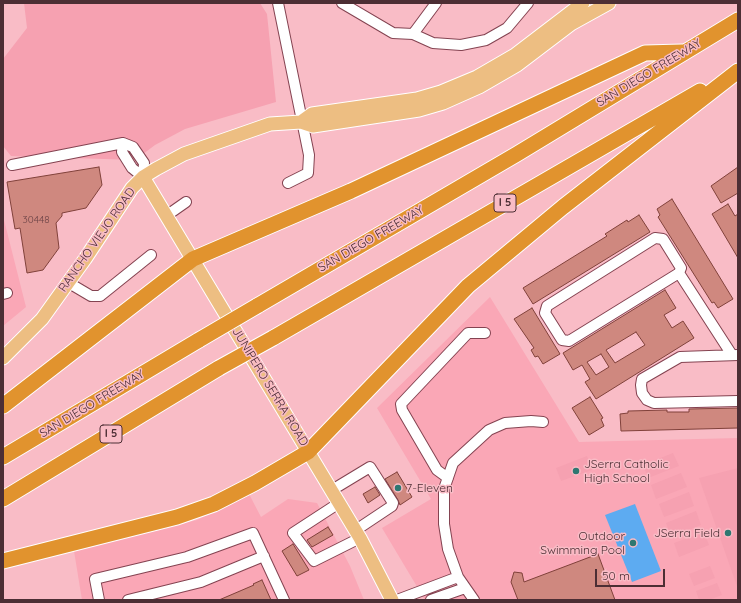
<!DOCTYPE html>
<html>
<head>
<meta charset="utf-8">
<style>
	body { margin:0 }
	#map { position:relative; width:741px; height:603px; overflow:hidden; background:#f9bcc6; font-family:Quicksand,sans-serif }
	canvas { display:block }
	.frame { position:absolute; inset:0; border:4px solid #4c2e34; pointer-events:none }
	.scale { position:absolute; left:595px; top:569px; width:70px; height:18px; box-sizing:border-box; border:2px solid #4c2e34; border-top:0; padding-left:5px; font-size:12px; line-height:14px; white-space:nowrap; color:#4c2e34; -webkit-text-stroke:3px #f9bcc6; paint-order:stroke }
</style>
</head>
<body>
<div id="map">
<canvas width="741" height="603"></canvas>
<div class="frame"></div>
<div class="scale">50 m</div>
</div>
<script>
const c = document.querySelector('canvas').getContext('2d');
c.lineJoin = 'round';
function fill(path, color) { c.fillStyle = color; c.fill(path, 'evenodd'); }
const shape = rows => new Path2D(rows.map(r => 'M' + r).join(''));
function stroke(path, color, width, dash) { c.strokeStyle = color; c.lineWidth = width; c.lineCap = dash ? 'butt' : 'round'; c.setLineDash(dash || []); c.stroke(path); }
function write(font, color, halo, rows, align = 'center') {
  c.font = font + ' Quicksand,sans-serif'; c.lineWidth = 3; c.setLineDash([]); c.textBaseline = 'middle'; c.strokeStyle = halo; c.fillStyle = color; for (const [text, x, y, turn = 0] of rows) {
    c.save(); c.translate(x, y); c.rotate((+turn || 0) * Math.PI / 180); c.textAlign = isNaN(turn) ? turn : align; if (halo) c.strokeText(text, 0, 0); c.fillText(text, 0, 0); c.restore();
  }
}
fill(shape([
	[3,216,26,307,3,326],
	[490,297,579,442,738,438,738,600,425,600,382,528,431,499,377,408],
	[249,494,261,517,288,499,317,503,350,566,364,600,82,600,74,551,197,520]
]), '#faa7b6');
fill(shape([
	[24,3,260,3,267,14,276,102,185,129,155,145,135,160,11,156,3,146,3,59,27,28],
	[673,453,679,466,648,478,643,465],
	[587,456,592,470,561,481,556,468],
	[738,468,738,589,699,478],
	[681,473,687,487,656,499,651,485],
	[689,492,694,506,664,517,659,504],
	[696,511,701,525,671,537,666,523],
	[704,532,709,545,679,557,674,543],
	[710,566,715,578,694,586,689,574],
	[717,583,722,595,709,600,699,600,696,591]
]), '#f6a1b1');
fill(shape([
	[635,504,661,571,632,582,605,515]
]), '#5dabf1');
const building = shape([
	[99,167,102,185,86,208,62,213,62,216,56,223,59,248,43,270,27,273,20,228,15,229,7,182,99,167],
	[738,167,738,193,721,203,711,186,738,167],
	[672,199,733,299,718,308,714,302,712,303,658,217,660,215,657,209,672,199],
	[728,204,735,216,738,214,738,258,712,214,728,204],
	[639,215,650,232,533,304,523,288,607,236,605,234,627,220,628,222,639,215],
	[665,290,676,308,664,315,672,328,683,321,694,338,596,399,585,382,590,379,582,365,573,370,563,353,665,290],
	[636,332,645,345,615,363,606,350,636,332],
	[601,354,609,367,596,375,587,362,601,354],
	[532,308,560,354,543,364,538,356,535,357,531,350,534,348,514,319,532,308],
	[590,397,603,418,601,419,604,426,589,435,572,408,590,397],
	[738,408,738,428,621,431,620,414,628,413,628,411,667,410,667,412,689,412,689,409,738,408],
	[397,472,412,497,400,505,398,500,385,479,397,472],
	[375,487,380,495,368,503,363,494,375,487],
	[328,527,333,535,312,547,307,540,328,527],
	[293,544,309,570,297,576,282,551,293,544],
	[598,554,615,600,518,600,511,582,514,572,522,573,524,582,598,554],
	[262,580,271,600,219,600,254,585,253,584,262,580]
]);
fill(building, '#cf887f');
stroke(building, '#80413a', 1);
const minor = shape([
	[278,3,309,155,308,173,288,183],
	[342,3,393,33,413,34,436,3],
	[413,34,433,43,461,45,486,40,507,28,528,3],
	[123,143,122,152,132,168,143,177],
	[12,165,123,143,133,147,144,163,143,177],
	[166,216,186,202],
	[679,273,569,341,562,340,545,313,547,306,655,238,663,239,681,268,679,273,732,355],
	[69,283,91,296,100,296,151,255],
	[3,294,7,293],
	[738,355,680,357,642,379,641,385,642,393,647,400,654,403,738,401],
	[448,478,437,470,402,410,401,404,468,333,485,333],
	[332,490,370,467,393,503,392,506,356,530],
	[339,503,293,533,314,561,360,538],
	[99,600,95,579,187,557,253,533,284,600],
	[128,600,201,582,264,556],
	[397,600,458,577],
	[431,600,465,588],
	[474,600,458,577,448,549,444,524,444,489,453,463,489,430,505,423,531,421,543,422]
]);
const major = shape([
	[301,122,312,114,417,99,441,92,477,77,515,55,583,3],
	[143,177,360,538,392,600],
	[3,358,42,319,85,259,132,188,143,177,156,169,184,154,270,124,301,122,313,126,419,110,443,103,479,87,517,65,571,24,609,3]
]);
const highway = shape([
	[257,306,517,154,738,20],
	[273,338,700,91],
	[3,406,193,259,351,191,645,53,682,52],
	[3,457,199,340],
	[3,499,219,368],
	[3,561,177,517,214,504,255,483,308,452,468,286,563,207,738,71]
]);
stroke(minor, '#844351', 12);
stroke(major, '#fff', 15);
stroke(highway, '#fff', 17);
stroke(minor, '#fff', 10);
stroke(major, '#edbe82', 13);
stroke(highway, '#e1932e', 15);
const highwayBridge = shape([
	[199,340,257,306],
	[219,368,273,338]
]);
stroke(highwayBridge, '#fff', 17, []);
stroke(highwayBridge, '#e1932e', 15);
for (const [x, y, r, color] of [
	[576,471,4,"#2e7771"],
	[398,488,4,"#2e7771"],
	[728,533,4,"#2e7771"],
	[633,543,4,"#2e7771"]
]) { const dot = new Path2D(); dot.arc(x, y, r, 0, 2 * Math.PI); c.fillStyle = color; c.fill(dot); stroke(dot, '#f9bcc6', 1.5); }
write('10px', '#6d4447', null, [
	["30448",36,220]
]);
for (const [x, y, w] of [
	[505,203,22],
	[111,434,22]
]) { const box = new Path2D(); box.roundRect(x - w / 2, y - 9, w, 18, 3); c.fillStyle = '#f9bcc6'; c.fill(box); stroke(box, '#4c2e34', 1); }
write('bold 11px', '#4c2e34', null, [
	["I 5",505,203],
	["I 5",111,434]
]);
write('12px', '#4c2e34', '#f9bcc6', [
	["SAN DIEGO FREEWAY",649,73,-31],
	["SAN DIEGO FREEWAY",371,239,-30],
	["RANCHO VIEJO ROAD",97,240,-55],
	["JUNIPERO SERRA ROAD",270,387,59],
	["SAN DIEGO FREEWAY",92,404,-31]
]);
write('12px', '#4c2e34', '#f9bcc6', [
	["JSerra Catholic",584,464],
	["High School",584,478],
	["7-Eleven",406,488],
	["JSerra Field",720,533,"right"],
	["Outdoor",625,536,"right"],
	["Swimming Pool",625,550,"right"]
], 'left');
</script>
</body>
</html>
